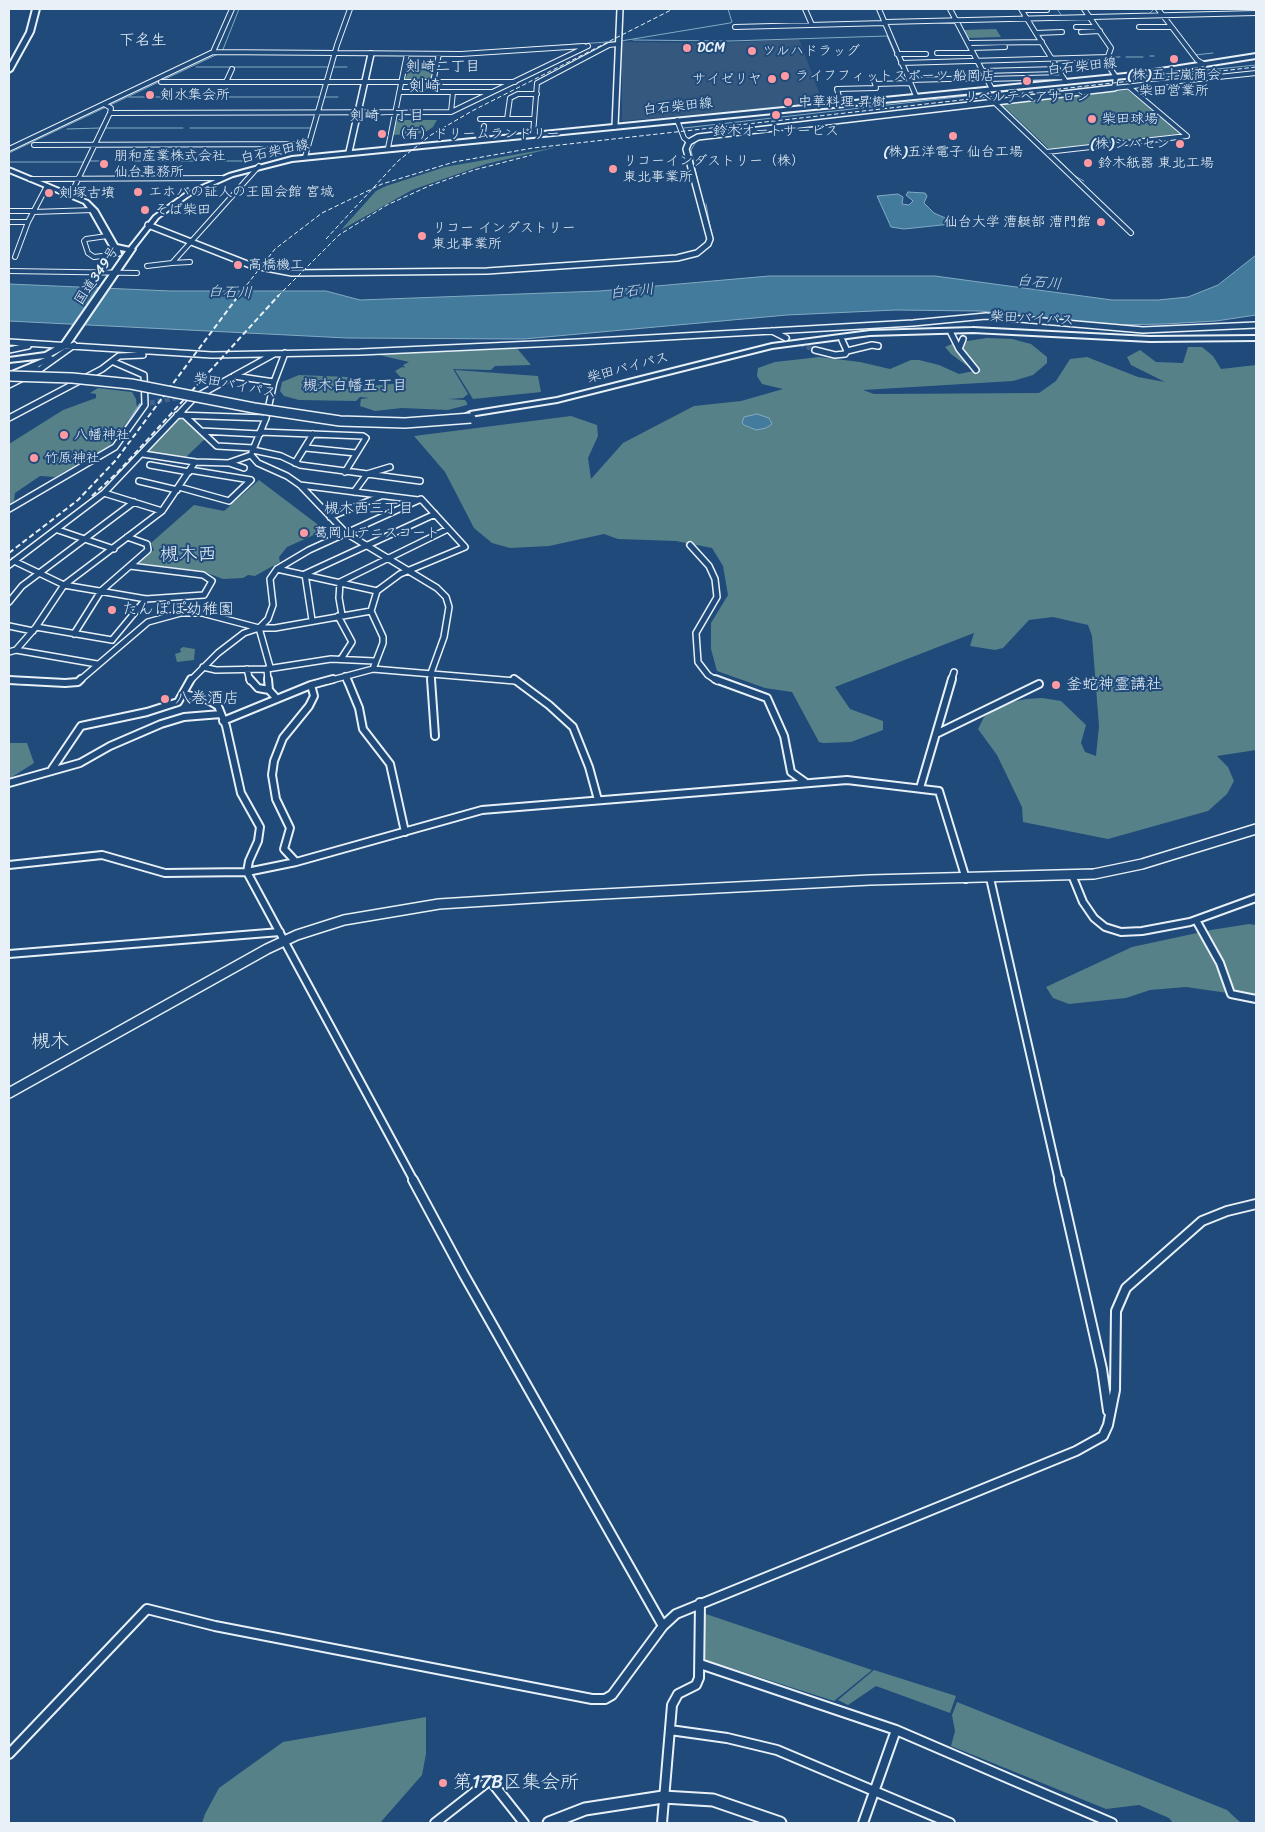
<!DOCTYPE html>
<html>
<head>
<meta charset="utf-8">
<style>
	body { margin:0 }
	#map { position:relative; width:1265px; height:1832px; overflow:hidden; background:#1f4a7a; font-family:Sriracha,sans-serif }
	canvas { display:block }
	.frame { position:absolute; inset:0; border:10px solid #e8f1f8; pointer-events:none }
</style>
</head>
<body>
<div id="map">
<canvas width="1265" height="1832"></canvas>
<div class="frame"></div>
</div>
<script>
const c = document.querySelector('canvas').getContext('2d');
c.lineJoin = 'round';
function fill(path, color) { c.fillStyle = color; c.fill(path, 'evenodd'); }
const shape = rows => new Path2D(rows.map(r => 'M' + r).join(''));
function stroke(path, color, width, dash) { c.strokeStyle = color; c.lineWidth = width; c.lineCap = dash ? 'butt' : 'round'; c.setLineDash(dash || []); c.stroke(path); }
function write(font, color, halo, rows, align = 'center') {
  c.font = font + ' Sriracha,"Klee One",sans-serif'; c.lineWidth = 4; c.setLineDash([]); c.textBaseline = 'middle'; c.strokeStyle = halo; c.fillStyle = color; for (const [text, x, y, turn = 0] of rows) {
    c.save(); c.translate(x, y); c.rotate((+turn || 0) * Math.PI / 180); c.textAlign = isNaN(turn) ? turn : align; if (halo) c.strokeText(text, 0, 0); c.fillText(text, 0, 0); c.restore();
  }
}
fill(shape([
	[799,39,823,103,622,121,622,42,722,43]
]), '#34587e');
fill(shape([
	[996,29,1001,37,968,38,963,30],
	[410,67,434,67,433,80,405,80],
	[1126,89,1185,135,1053,150,1049,149,1001,103],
	[397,120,437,120,433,127,424,133,393,135],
	[558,147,486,164,412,190,341,230,376,191,386,186,445,167],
	[987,338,1012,339,1031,344,1047,357,1047,363,1033,375,1013,381,863,390,874,394,1039,393,1056,381,1070,359,1087,357,1138,377,1165,382,1131,365,1127,357,1140,350,1156,362,1183,363,1188,347,1202,347,1213,356,1221,369,1256,365,1256,750,1217,756,1228,767,1234,781,1227,794,1208,811,1108,839,1023,822,1022,807,997,755,978,729,984,717,1002,704,1026,699,1042,698,1061,701,1086,725,1081,743,1085,752,1096,756,1099,726,1092,636,1088,625,1053,617,1029,620,1003,648,995,650,970,646,974,633,835,687,850,709,883,721,883,730,851,742,823,743,819,742,792,692,765,688,717,671,711,649,711,623,728,595,723,566,712,548,676,541,618,539,604,534,549,546,510,548,492,543,474,528,445,472,414,436,571,416,597,425,598,436,588,458,591,479,623,443,694,406,741,401,783,389,762,384,757,376,758,368,775,362,819,357,860,362,890,369,911,360,919,360,939,365,959,374,974,371,951,354,945,347,954,343],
	[515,346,531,365,495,366,491,370,453,369,468,394,463,398,448,399,465,400,467,403,467,405,448,410,402,408,375,411,360,406,361,399,369,398,360,397,356,401,299,400,284,396,280,391,282,382,299,375,348,377,343,389,401,383,403,380,395,371,402,367,405,368,403,365,409,362,379,355,379,353],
	[455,370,538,376,541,392,473,399],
	[98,388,132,392,136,399,137,408,109,446,55,477,40,476,15,493,14,501,9,504,9,444,63,410,96,398,96,394,90,393],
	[176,419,185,419,205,439,186,457,147,451],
	[259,480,325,530,287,547,279,557,280,562,255,576,248,575,243,578,223,579,202,571,137,563,154,550,151,543,194,505,224,511],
	[183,647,195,649,194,660,177,662,175,654,181,652,180,649],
	[9,743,27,743,34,763,9,779],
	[1249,924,1256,925,1256,997,1186,987,1150,990,1126,998,1069,1004,1053,998,1046,987,1132,947,1211,930],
	[703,1613,872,1670,834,1701,703,1659],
	[874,1670,956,1696,950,1713,876,1686,848,1705,838,1700],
	[957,1702,1227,1810,1241,1823,1173,1823,1169,1818,1139,1805,1106,1809,951,1746,955,1731,952,1715],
	[426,1717,426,1754,422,1775,380,1823,202,1823,205,1814,219,1788,283,1742]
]), '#578188');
const water = shape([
	[908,192,925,193,927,196,924,203,934,213,950,220,951,224,904,229,891,227,877,196,898,194,903,197,902,204,909,205,913,201,906,195,908,192],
	[1256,255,1256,315,1216,321,1164,324,1110,325,980,311,896,310,787,315,524,339,347,338,9,321,9,284,171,291,326,291,360,300,600,291,769,276,935,276,1112,300,1158,300,1188,297,1218,285,1256,255],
	[757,414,769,418,772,424,766,428,756,430,744,425,742,423,744,417,757,414]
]);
fill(water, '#427b9c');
stroke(water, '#84aac1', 1);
stroke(shape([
	[1057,9,1062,16],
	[1148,15,1154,9],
	[633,40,730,41,887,36,899,63],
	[222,52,239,9],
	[425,52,466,52,621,41,730,23,732,22,728,9],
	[1195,55,1213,53],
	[1150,56,1154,56],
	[1112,57,1120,57],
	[1126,57,1143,57],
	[196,67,328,67],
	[334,67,347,67],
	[1121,79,1256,65],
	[129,97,320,97],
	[325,97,338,97],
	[1000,103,1046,148],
	[105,128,183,128],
	[190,128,312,128],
	[684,128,1108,80],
	[67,129,100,128],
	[717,131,925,108],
	[697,140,691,150,701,195],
	[9,153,220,53],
	[1052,154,1068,169],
	[90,161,106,161],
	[130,161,194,161],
	[222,161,247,161],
	[9,162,84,162],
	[1069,170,1073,174],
	[1075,176,1084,181],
	[706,204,712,237]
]), '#84aac1', 1);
stroke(shape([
	[112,447,140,404],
	[27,495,66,473]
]), '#84aac1', 2);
stroke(shape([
	[786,338,815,350],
	[963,339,967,325],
	[150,403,186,396]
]), '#3d638d', 5, [5, 2.5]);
const streetFar3 = shape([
	[805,9,812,25],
	[879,9,916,96],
	[950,9,992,89],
	[1021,9,1066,82],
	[1084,9,1111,48,1106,62,1116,77,1114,88,1256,73],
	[1158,9,1197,60,1205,65],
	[1023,10,1047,10],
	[885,22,1256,13],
	[735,27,885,23],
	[1076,27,1096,27],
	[1139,27,1171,27],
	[1081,32,1100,31],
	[1036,33,1062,32],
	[968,43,1042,42],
	[971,48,1005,47],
	[213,52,461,54,584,46],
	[937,53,973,53],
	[897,54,926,54],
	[901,63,1108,57],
	[983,71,1058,69],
	[873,78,875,84,910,83],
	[987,79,1063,77],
	[909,80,986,78],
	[161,82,515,82],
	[226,82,232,69],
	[433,82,439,54],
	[401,92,492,92],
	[994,102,1131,233],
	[841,104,837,89,876,88,875,84],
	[451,112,453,92],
	[110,113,451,112,588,46],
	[480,119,534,119],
	[507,119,510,98,518,94,537,94],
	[677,120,684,138,689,142],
	[533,134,537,83,609,45,618,44],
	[482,139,484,126],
	[34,145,308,144],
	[388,148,407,54],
	[9,149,213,52,232,9],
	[1047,152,1187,136,1129,87],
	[305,157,337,45,350,9],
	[30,179,222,178],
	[70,196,110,113,111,108,104,104],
	[9,211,34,211],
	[33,212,93,210],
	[9,222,28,222],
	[107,236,86,239,84,241,88,253,94,257,118,254],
	[15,257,28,222,47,186],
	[172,263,190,262],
	[147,266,172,263,259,166],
	[9,271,137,273]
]);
const streetFar2 = shape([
	[772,331,786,338],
	[951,333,959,349],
	[963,339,959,349,976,370],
	[9,342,212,355,360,352,578,342,913,323,986,316,1143,330,1256,325],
	[9,350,28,346],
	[815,350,835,355,845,354,847,351,842,340],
	[847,351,872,345,878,346],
	[234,376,274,382],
	[9,385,39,370,74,345],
	[177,415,266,418],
	[184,415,217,446,253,448],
	[9,418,102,369,119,356,143,355],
	[201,431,260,434],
	[260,432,363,436,366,438,345,472],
	[306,448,356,453],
	[253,450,281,456,300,465,420,481],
	[252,452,266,418,274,382,285,353],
	[143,454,195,462,228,463,251,455],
	[251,455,258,463,287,476,300,485,346,533,437,588,446,597,449,607,444,637,431,673,431,681],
	[229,463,244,468],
	[295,463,313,434],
	[150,465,189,472],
	[139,481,177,490],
	[300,485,418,500],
	[179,487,229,501,251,480,190,470],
	[354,492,367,474,390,467],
	[104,493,162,511],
	[9,509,115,447,145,405,144,375,114,362],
	[330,517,381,496],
	[58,530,114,549],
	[690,545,709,566,715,579,717,597,696,633,698,662,708,675,717,681],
	[14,561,64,585,146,599,204,595,212,581,203,575,130,566],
	[9,565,104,493,194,398,274,354],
	[277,569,377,591],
	[9,602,22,586,134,502],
	[342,615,339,598,340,582,448,529],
	[338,616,352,642,341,659],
	[312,620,305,574,435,514],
	[9,626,33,631],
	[36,627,112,640],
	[259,628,270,667,267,669,268,681],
	[74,634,101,591,148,550,147,544,127,537],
	[112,640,146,599],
	[16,650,97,664],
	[9,652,16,650,36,627,64,585,162,511,195,462],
	[203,667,216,670,267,669,331,659,374,661],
	[247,669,250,681],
	[345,676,347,681],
	[9,680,22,681],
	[79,681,148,622,181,613,202,613,259,628,275,628,371,611],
	[190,681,218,653,244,633,259,628,268,619,273,605,270,579,277,569,309,550,421,499,465,547,400,574,377,591,371,611,383,637,383,643,373,669],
	[328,681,373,669,515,681],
	[951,681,954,672]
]);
const streetFar1 = shape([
	[250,679,258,688,269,690],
	[268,679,269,690,277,699],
	[347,679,359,708,363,729,390,764,405,832],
	[431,679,435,736],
	[514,679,549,705,573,727,589,767,598,800],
	[715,679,767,698,784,736,791,772,805,782],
	[9,680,65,683,78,682,81,679],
	[184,694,208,700,218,706,226,726,241,793,260,827,258,841,249,861,247,872,414,1181],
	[223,721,311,685,333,679],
	[936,734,1039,684],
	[52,769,81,726,147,712,178,702,191,679],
	[9,783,80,763,110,746,161,724,184,717,221,714],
	[920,788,952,679],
	[296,862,284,849,290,828,276,799,272,775,274,761,283,738,309,706,314,696,311,685],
	[9,865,102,855,165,873,247,872,296,862,482,810,847,780,939,791,966,879],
	[1072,875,1083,902,1094,918,1105,927,1121,932,1142,931,1190,922,1256,898],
	[990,878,1059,1181],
	[1196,920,1220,963,1231,994,1256,999],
	[9,954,280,932]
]);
const street = shape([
	[413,1180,463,1273,663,1626],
	[1059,1180,1102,1369,1108,1411],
	[700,1664,896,1730,1112,1823],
	[670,1730,727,1738,777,1750,950,1823],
	[9,1754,147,1609,215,1626,592,1699,605,1699,612,1695,663,1626,676,1614,1076,1451,1103,1436,1108,1425,1115,1390,1116,1311,1126,1288,1202,1221,1227,1211,1256,1204],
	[435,1823,490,1780,524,1823],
	[662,1823,672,1705,678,1694,696,1685,699,1678,700,1603],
	[863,1823,896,1730]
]);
const secondaryFar3 = shape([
	[615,126,620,9],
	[349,152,371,54],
	[148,225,250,265,292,273,487,271,677,258,697,253,708,244,710,239,686,149,689,142,698,137,1114,88]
]);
const secondaryFar2 = shape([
	[9,381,35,367]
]);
const secondaryFar1 = shape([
	[9,1093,267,949,297,935,344,920,439,904,565,896,870,880,1094,874,1142,864,1256,829]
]);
const secondary = shape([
	[549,1823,585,1809,663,1797,713,1800,780,1823]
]);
const primary = shape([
	[1256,54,1256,58,1135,77,292,161,233,176,190,195,158,218,133,250,128,249,154,216,186,193,229,174,292,157,1135,73,1256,54]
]);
const highway = shape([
	[33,9,39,9,33,32,12,70,9,72,9,65,27,32,33,9],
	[9,168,88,201,97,210,117,245,135,249,68,347,51,356,55,358,54,360,9,378,9,373,45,358,9,362,9,358,45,353,62,343,126,251,120,250,121,255,115,255,90,211,84,203,9,172,9,168],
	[973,328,1150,337,1256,336,1256,340,1150,341,973,332,870,335,772,348,557,402,470,416,466,414,470,412,557,398,772,344,870,331,973,328]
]);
stroke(streetFar3, '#e8f1f8', 6);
stroke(streetFar2, '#e8f1f8', 8);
stroke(streetFar1, '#e8f1f8', 10);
stroke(street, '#e8f1f8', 12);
stroke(secondaryFar3, '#e8f1f8', 8);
stroke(secondaryFar2, '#e8f1f8', 10);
stroke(secondaryFar1, '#e8f1f8', 12);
stroke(secondary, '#e8f1f8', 15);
stroke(primary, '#e8f1f8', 4);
stroke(highway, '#e8f1f8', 4);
stroke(streetFar3, '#1f4a7a', 4);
stroke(streetFar2, '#1f4a7a', 5);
stroke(streetFar1, '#1f4a7a', 6);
stroke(street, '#1f4a7a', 8);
stroke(secondaryFar3, '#1f4a7a', 5);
stroke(secondaryFar2, '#1f4a7a', 7);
stroke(secondaryFar1, '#1f4a7a', 9);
stroke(secondary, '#1f4a7a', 11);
fill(primary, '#1f4a7a');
fill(highway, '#1f4a7a');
stroke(shape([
	[326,239,398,161,431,135,472,111,673,9],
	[238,296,275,249,322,213,382,184,454,162,533,148,1256,67],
	[278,296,339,235,387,205,429,186,474,170,532,155]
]), '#e8f1f8', 1, [4.5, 2.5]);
stroke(shape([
	[92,496,119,471,279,295],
	[9,553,78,500,116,460,239,295]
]), '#e8f1f8', 2, [5.5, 3]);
const highwayBridge = shape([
	[9,376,72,378,131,384,254,408,340,421,405,423,471,418]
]);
stroke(highwayBridge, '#e8f1f8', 12, []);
stroke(highwayBridge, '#1f4a7a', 9);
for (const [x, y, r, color] of [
	[687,48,5,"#ff9aa2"],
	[752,51,5,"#ff9aa2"],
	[1174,59,5,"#ff9aa2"],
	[785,76,5,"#ff9aa2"],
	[772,79,5,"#ff9aa2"],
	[1027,81,5,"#ff9aa2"],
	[150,95,5,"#ff9aa2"],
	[788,102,5,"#ff9aa2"],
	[776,115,5,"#ff9aa2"],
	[1092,119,5,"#ff9aa2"],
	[382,134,5,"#ff9aa2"],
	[953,136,5,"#ff9aa2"],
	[1180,144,5,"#ff9aa2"],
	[1088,163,5,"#ff9aa2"],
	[104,164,5,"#ff9aa2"],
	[613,169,5,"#ff9aa2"],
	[138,192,5,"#ff9aa2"],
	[49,193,5,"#ff9aa2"],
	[145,210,5,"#ff9aa2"],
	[1101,222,5,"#ff9aa2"],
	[422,236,5,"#ff9aa2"],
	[238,265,5,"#ff9aa2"],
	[64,435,5,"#ff9aa2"],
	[34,458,5,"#ff9aa2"],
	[304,533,5,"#ff9aa2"],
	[112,610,5,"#ff9aa2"],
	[1056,685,5,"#ff9aa2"],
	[165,699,5,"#ff9aa2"],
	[443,1783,5,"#ff9aa2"]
]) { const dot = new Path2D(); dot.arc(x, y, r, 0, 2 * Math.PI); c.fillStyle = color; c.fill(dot); stroke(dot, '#1f4a7a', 2); }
write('14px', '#e8f1f8', '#1f4a7a', [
	["DCM",697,48],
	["ツルハドラッグ",762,51],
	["(株)五十嵐商会",1174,75,"center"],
	["柴田営業所",1174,91,"center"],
	["ライフフィットスポーツ 船岡店",795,76],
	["サイゼリヤ",762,79,"right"],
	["剣水集会所",160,95],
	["リベルテヘアサロン",1027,97,"center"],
	["中華料理 昇樹",798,102],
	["柴田球場",1102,119],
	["鈴木オートサービス",776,131,"center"],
	["（有）ドリームランドリー",392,134],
	["(株)シバセン",1170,144,"right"],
	["(株)五洋電子 仙台工場",953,152,"center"],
	["朋和産業株式会社",114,156],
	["仙台事務所",114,172],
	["リコーインダストリー（株）",623,161],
	["東北事業所",623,177],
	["鈴木紙器 東北工場",1098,163],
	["エホバの証人の王国会館 宮城",148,192],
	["剣塚古墳",59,193],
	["そば柴田",155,210],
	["仙台大学 漕艇部 漕門館",1091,222,"right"],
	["リコー インダストリー",432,228],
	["東北事業所",432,244],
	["高橋機工",248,265],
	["八幡神社",74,435],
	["竹原神社",44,458],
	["葛岡山テニスコート",314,533]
], 'left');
write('14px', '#e8f1f8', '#1f4a7a', [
	["白石柴田線",1082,67,-6],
	["白石柴田線",678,107,-6],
	["白石柴田線",275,152,-12],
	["国道349号",97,276,-56],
	["柴田バイパス",1032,319,3],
	["柴田バイパス",628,368,-15],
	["柴田バイパス",235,386,11]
]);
write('15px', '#e8f1f8', '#1f4a7a', [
	["剣崎二丁目",443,67],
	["剣崎一丁目",387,116],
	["槻木白幡五丁目",355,386],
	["槻木西三丁目",369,509]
]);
write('italic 15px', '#cfdfea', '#1f4a7a', [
	["白石川",1039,283,5],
	["白石川",632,292,-6],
	["白石川",230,293,2]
]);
write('16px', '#e8f1f8', '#1f4a7a', [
	["下名生",143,41],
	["剣崎",425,87]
]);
write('16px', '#e8f1f8', '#1f4a7a', [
	["たんぽぽ幼稚園",122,610],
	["釜蛇神霊講社",1066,685],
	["八巻酒店",175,699]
], 'left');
write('19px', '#e8f1f8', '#1f4a7a', [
	["槻木西",188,555],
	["槻木",50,1042]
]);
write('19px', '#e8f1f8', '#1f4a7a', [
	["第17B区集会所",453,1783]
], 'left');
</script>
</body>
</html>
